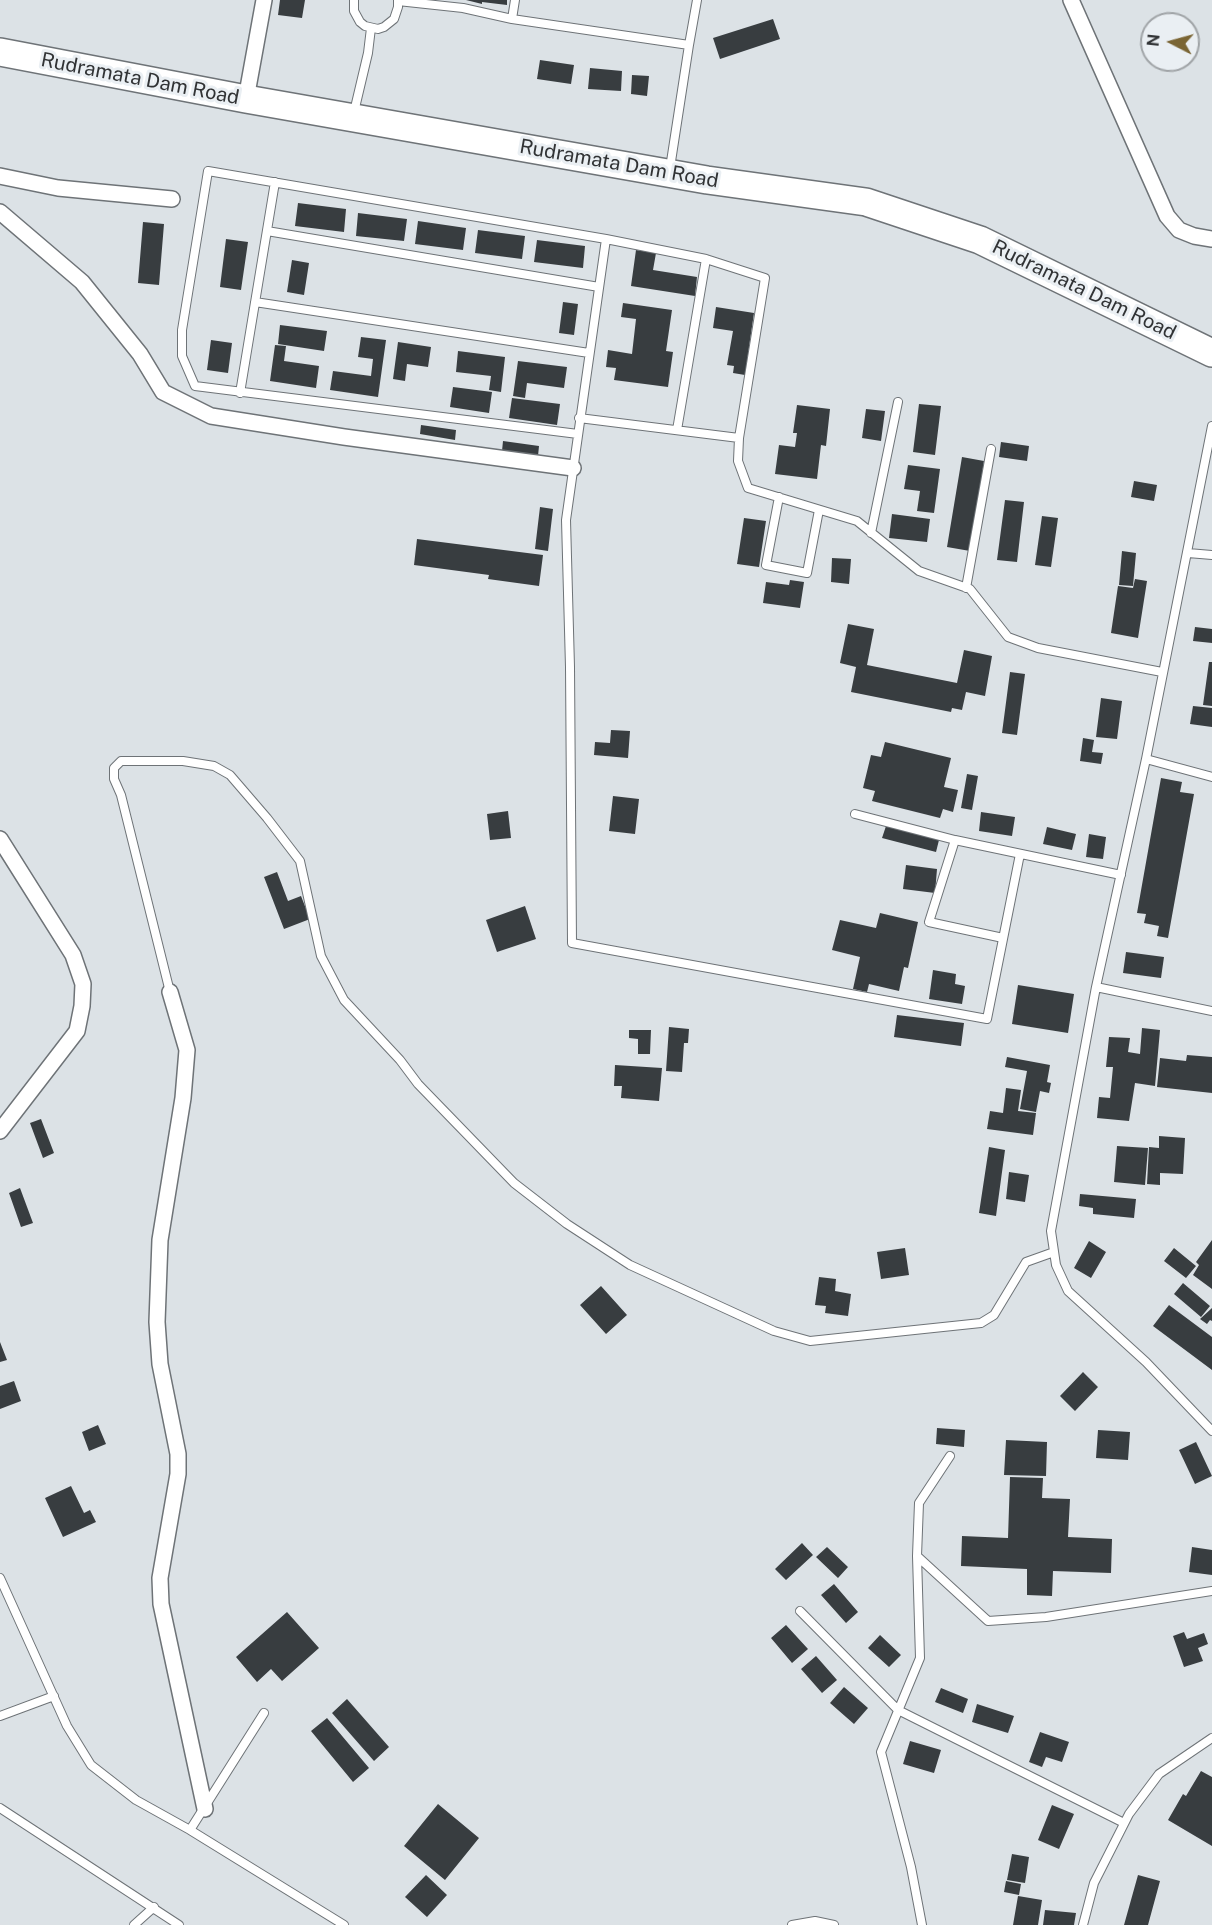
<!DOCTYPE html>
<html>
<head>
<meta charset="utf-8">
<style>
	body { margin:0 }
	#map { position:relative; width:1212px; height:1925px; overflow:hidden; background:#dce2e6; font-family:"Public Sans",sans-serif }
	canvas { display:block }
	.north { position:absolute; left:1140px; top:12px; width:60px; height:60px; box-sizing:border-box; background:#eaeff3; border:2px solid #a0a4a7; border-radius:50%; rotate:276deg; font-size:16px; font-weight:700; line-height:24px; text-align:center; color:#313335 }
	.north::after { content:''; display:block; margin:auto; width:21px; height:27px; background:#7a6534; clip-path:polygon(50% 0,100% 100%,50% 72%,0 100%) }
</style>
</head>
<body>
<div id="map">
<canvas width="1212" height="1925"></canvas>
<div class="north">N</div>
</div>
<script>
const c = document.querySelector('canvas').getContext('2d');
c.lineJoin = 'round';
function fill(path, color) { c.fillStyle = color; c.fill(path, 'evenodd'); }
const shape = rows => new Path2D(rows.map(r => 'M' + r).join(''));
function stroke(path, color, width, dash) { c.strokeStyle = color; c.lineWidth = width; c.lineCap = dash ? 'butt' : 'round'; c.setLineDash(dash || []); c.stroke(path); }
function write(font, color, halo, rows, align = 'center') {
  c.font = font + ' "Public Sans",sans-serif'; c.lineWidth = 6; c.setLineDash([]); c.textBaseline = 'middle'; c.strokeStyle = halo; c.fillStyle = color; for (const [text, x, y, turn = 0] of rows) {
    c.save(); c.translate(x, y); c.rotate((+turn || 0) * Math.PI / 180); c.textAlign = isNaN(turn) ? turn : align; if (halo) c.strokeText(text, 0, 0); c.fillText(text, 0, 0); c.restore();
  }
}
fill(shape([
	[280,0,305,0,302,18,278,15],
	[466,0,507,0,507,5,482,2,482,4],
	[773,19,780,39,720,59,713,38],
	[540,60,574,65,571,84,537,79],
	[590,68,622,71,621,91,588,89],
	[632,75,649,76,647,96,631,94],
	[298,203,346,209,344,232,295,226],
	[358,213,407,219,404,241,356,236],
	[418,221,466,228,463,250,415,244],
	[143,222,164,224,159,285,138,283],
	[478,230,525,236,522,259,475,253],
	[226,239,248,242,241,290,220,287],
	[537,240,585,246,583,268,534,262],
	[636,250,656,253,653,270,697,277,695,296,631,286],
	[292,260,309,263,304,295,287,292],
	[563,302,578,304,574,335,559,333],
	[623,303,672,310,666,351,673,352,668,387,614,380,616,368,606,367,608,350,632,354,636,319,621,317],
	[716,307,754,313,745,375,733,373,734,366,727,365,733,331,713,328],
	[280,325,327,331,324,351,278,344],
	[361,337,386,340,378,397,330,390,333,371,371,376,373,359,358,357],
	[211,340,232,343,228,373,207,370],
	[398,342,431,347,428,367,407,364,405,381,393,379],
	[275,345,286,346,284,361,319,366,316,388,270,381],
	[458,351,505,357,501,392,489,390,491,376,456,372],
	[518,361,567,367,564,388,527,383,525,398,513,396],
	[453,387,492,392,489,413,450,407],
	[512,398,560,404,557,425,509,418],
	[919,404,941,406,935,455,913,452],
	[797,405,830,409,826,446,821,445,817,479,775,474,779,445,795,447,797,433,793,433],
	[866,409,885,411,881,441,862,438],
	[421,425,456,430,455,440,420,434],
	[503,441,539,446,538,456,502,451],
	[1001,442,1029,446,1027,461,999,457],
	[962,457,984,461,970,551,947,547],
	[908,465,940,469,934,513,917,511,920,491,904,489],
	[1134,481,1157,485,1154,501,1131,497],
	[1005,500,1024,502,1017,562,997,560],
	[540,507,553,509,548,551,535,549],
	[892,514,930,519,927,542,889,538],
	[1042,516,1058,518,1051,567,1035,565],
	[744,518,766,521,759,567,737,564],
	[417,539,543,555,539,586,488,579,489,575,414,565],
	[1122,551,1136,553,1133,586,1119,585],
	[832,558,851,559,849,584,831,582],
	[1135,579,1147,581,1138,638,1111,633,1118,586,1133,588],
	[790,580,804,582,800,608,763,603,766,582,789,585],
	[848,624,874,629,867,665,957,683,964,650,992,656,985,696,966,692,962,710,952,708,951,712,851,692,856,667,840,663],
	[1195,627,1212,629,1212,643,1193,641],
	[1209,662,1212,662,1212,706,1203,705],
	[1010,672,1025,674,1017,735,1002,733],
	[1101,698,1122,701,1117,739,1096,737],
	[1193,706,1212,708,1212,727,1190,724],
	[611,730,630,731,628,758,594,755,595,742,610,743],
	[1083,738,1094,740,1092,752,1103,753,1101,764,1080,761],
	[885,742,951,758,944,787,958,790,953,812,943,809,940,818,872,801,875,791,863,788,871,755,881,757],
	[967,774,978,776,972,810,961,808],
	[1161,778,1182,782,1180,792,1194,794,1168,938,1157,936,1159,926,1144,923,1146,914,1137,913],
	[613,796,639,799,635,834,609,831],
	[508,811,511,838,490,840,487,814],
	[981,812,1015,817,1012,836,979,831],
	[886,826,939,840,936,852,882,838],
	[1047,827,1076,834,1072,850,1043,844],
	[1089,834,1106,837,1103,859,1086,857],
	[906,865,937,869,935,893,903,889],
	[277,872,288,901,301,896,310,919,284,929,264,877],
	[525,906,536,939,497,952,486,920],
	[880,913,918,922,908,968,904,967,899,991,869,984,867,992,853,989,860,957,832,950,840,920,876,928],
	[1126,952,1164,957,1161,978,1123,973],
	[933,970,956,974,955,984,965,986,962,1004,929,999],
	[1018,985,1074,994,1068,1033,1012,1024],
	[897,1015,964,1023,961,1046,894,1037],
	[669,1027,689,1029,688,1043,684,1043,682,1072,666,1071],
	[1142,1028,1160,1030,1155,1086,1135,1083,1129,1121,1097,1118,1099,1097,1110,1098,1113,1067,1106,1067,1109,1037,1130,1038,1128,1052,1140,1054],
	[629,1030,651,1030,650,1054,638,1054,638,1039,629,1038],
	[1187,1055,1212,1057,1212,1093,1157,1087,1160,1058,1186,1061],
	[1007,1057,1050,1065,1047,1082,1051,1083,1049,1093,1040,1091,1036,1112,1020,1109,1027,1071,1005,1067],
	[615,1065,662,1068,659,1101,621,1098,622,1086,614,1086],
	[1006,1088,1021,1090,1018,1111,1036,1113,1033,1135,987,1129,990,1111,1003,1113],
	[41,1119,54,1153,43,1158,30,1123],
	[1159,1136,1185,1138,1183,1174,1160,1173,1160,1185,1147,1184,1149,1147,1159,1148],
	[1117,1146,1148,1148,1145,1185,1114,1182],
	[989,1147,1005,1150,996,1216,979,1213],
	[1009,1172,1029,1175,1025,1202,1006,1199],
	[20,1188,33,1223,21,1227,9,1193],
	[1080,1194,1136,1199,1134,1218,1093,1214,1093,1208,1079,1206],
	[1212,1240,1212,1289,1193,1275,1199,1265,1196,1262],
	[1089,1241,1106,1252,1091,1278,1074,1268],
	[905,1248,909,1275,881,1279,877,1252],
	[1174,1248,1196,1266,1186,1278,1164,1261],
	[819,1277,836,1279,835,1291,851,1294,848,1316,825,1313,826,1306,815,1305],
	[1183,1283,1210,1306,1201,1317,1174,1294],
	[601,1286,627,1315,606,1334,580,1305],
	[1169,1305,1212,1337,1212,1370,1153,1326],
	[1212,1308,1212,1321,1210,1320,1207,1324,1200,1319],
	[0,1342,7,1360,0,1362],
	[1083,1372,1098,1387,1075,1411,1060,1396],
	[14,1381,21,1401,0,1409,0,1386],
	[98,1425,106,1444,89,1451,82,1432],
	[937,1428,965,1430,964,1447,936,1444],
	[1098,1430,1130,1432,1128,1460,1096,1458],
	[1006,1440,1047,1442,1046,1476,1004,1475],
	[1196,1442,1212,1476,1195,1484,1179,1450],
	[1010,1477,1043,1478,1042,1498,1070,1499,1068,1537,1112,1539,1111,1573,1053,1571,1052,1596,1027,1595,1027,1569,961,1566,962,1536,1008,1538],
	[71,1486,84,1513,90,1510,96,1522,63,1537,45,1498],
	[802,1543,813,1555,786,1580,775,1569],
	[827,1547,848,1567,838,1578,816,1557],
	[1192,1547,1212,1550,1212,1575,1189,1572],
	[834,1584,858,1612,846,1623,821,1595],
	[287,1612,319,1648,282,1681,271,1669,257,1682,236,1657],
	[786,1625,808,1649,792,1663,771,1638],
	[1184,1632,1187,1639,1204,1633,1208,1644,1198,1648,1203,1661,1184,1667,1173,1636],
	[880,1635,901,1655,889,1667,868,1648],
	[816,1656,837,1680,822,1693,801,1669],
	[844,1687,868,1708,854,1724,830,1703],
	[941,1688,968,1699,963,1713,935,1702],
	[347,1699,389,1747,374,1761,332,1713],
	[977,1704,1014,1716,1008,1733,972,1722],
	[327,1718,369,1768,353,1782,311,1731],
	[1040,1732,1069,1742,1062,1762,1046,1757,1042,1767,1029,1762],
	[910,1741,941,1750,934,1773,903,1764],
	[1201,1771,1212,1777,1212,1846,1168,1820,1183,1794,1186,1796],
	[438,1804,479,1838,445,1880,404,1846],
	[1052,1805,1074,1814,1059,1849,1038,1840],
	[1012,1854,1029,1857,1025,1883,1007,1880],
	[426,1875,447,1895,427,1917,405,1897],
	[1138,1875,1160,1881,1148,1925,1124,1925],
	[1006,1881,1021,1884,1019,1895,1004,1892],
	[1018,1896,1042,1900,1038,1925,1013,1925],
	[1045,1910,1076,1913,1074,1925,1043,1925]
]), '#383d40');
const lane = shape([
	[354,0,354,11,360,22,365,26,378,29,384,27,394,19,398,7,398,0],
	[398,1,463,8,512,19,689,45,670,168],
	[512,19,515,0],
	[689,45,697,0],
	[354,112,368,53,371,28],
	[267,231,599,287],
	[606,239,566,520,570,667,572,943,987,1019,1020,854],
	[255,302,589,353],
	[240,393,275,182],
	[579,418,739,438],
	[1212,426,1146,759,1096,987,1051,1231,1056,1265,1068,1291,1146,1362,1212,1431],
	[677,430,706,259],
	[578,434,195,386,182,356,182,330,208,171,606,239,706,259,765,278,739,438,738,461,748,488,857,521,919,571,970,589,1008,637,1038,648,1162,672],
	[779,497,766,565,807,573,819,510],
	[871,533,898,402],
	[1188,553,1212,555],
	[966,588,991,449],
	[1146,759,1212,777],
	[855,814,955,840,1121,875],
	[955,840,929,922,1003,938],
	[1096,987,1212,1011],
	[170,992,121,795,114,779,114,768,121,761,183,761,214,766,230,775,267,818,300,861,321,956,344,1000,400,1060,418,1084,514,1183,567,1224,630,1265,774,1331,810,1341,981,1323,994,1315,1026,1262,1054,1252],
	[950,1456,919,1503,917,1556,988,1621,1046,1617,1212,1591],
	[917,1556,920,1658,881,1752,911,1867,922,1925],
	[0,1578,67,1726,91,1765,136,1800,190,1830,344,1925],
	[800,1611,898,1710,1124,1823],
	[0,1716,54,1696],
	[0,1808,179,1925],
	[190,1830,264,1713],
	[134,1925,154,1907],
	[792,1925,815,1921,834,1925],
	[1083,1925,1094,1883,1129,1814,1159,1774,1212,1738]
]);
const street = shape([
	[1071,0,1167,216,1179,230,1194,236,1212,239],
	[246,99,264,0],
	[0,176,58,188,172,199],
	[0,212,82,282,140,354,163,392,211,416,344,437,573,468],
	[0,839,73,955,83,984,82,1006,77,1031,0,1131],
	[170,992,187,1050,183,1098,160,1240,157,1322,160,1364,178,1454,178,1474,160,1578,161,1604,205,1809]
]);
const highway = shape([
	[0,52,246,99,707,180,866,202,980,240,1212,353]
]);
stroke(lane, '#6e7377', 10);
stroke(street, '#6e7377', 18);
stroke(highway, '#6e7377', 30);
stroke(lane, '#fff', 8);
stroke(street, '#fff', 15);
stroke(highway, '#fff', 27);
write('20px', '#313335', '#eaeff3', [
	["Rudramata Dam Road",140,79,11],
	["Rudramata Dam Road",619,164,10],
	["Rudramata Dam Road",1084,290,26]
]);
</script>
</body>
</html>
